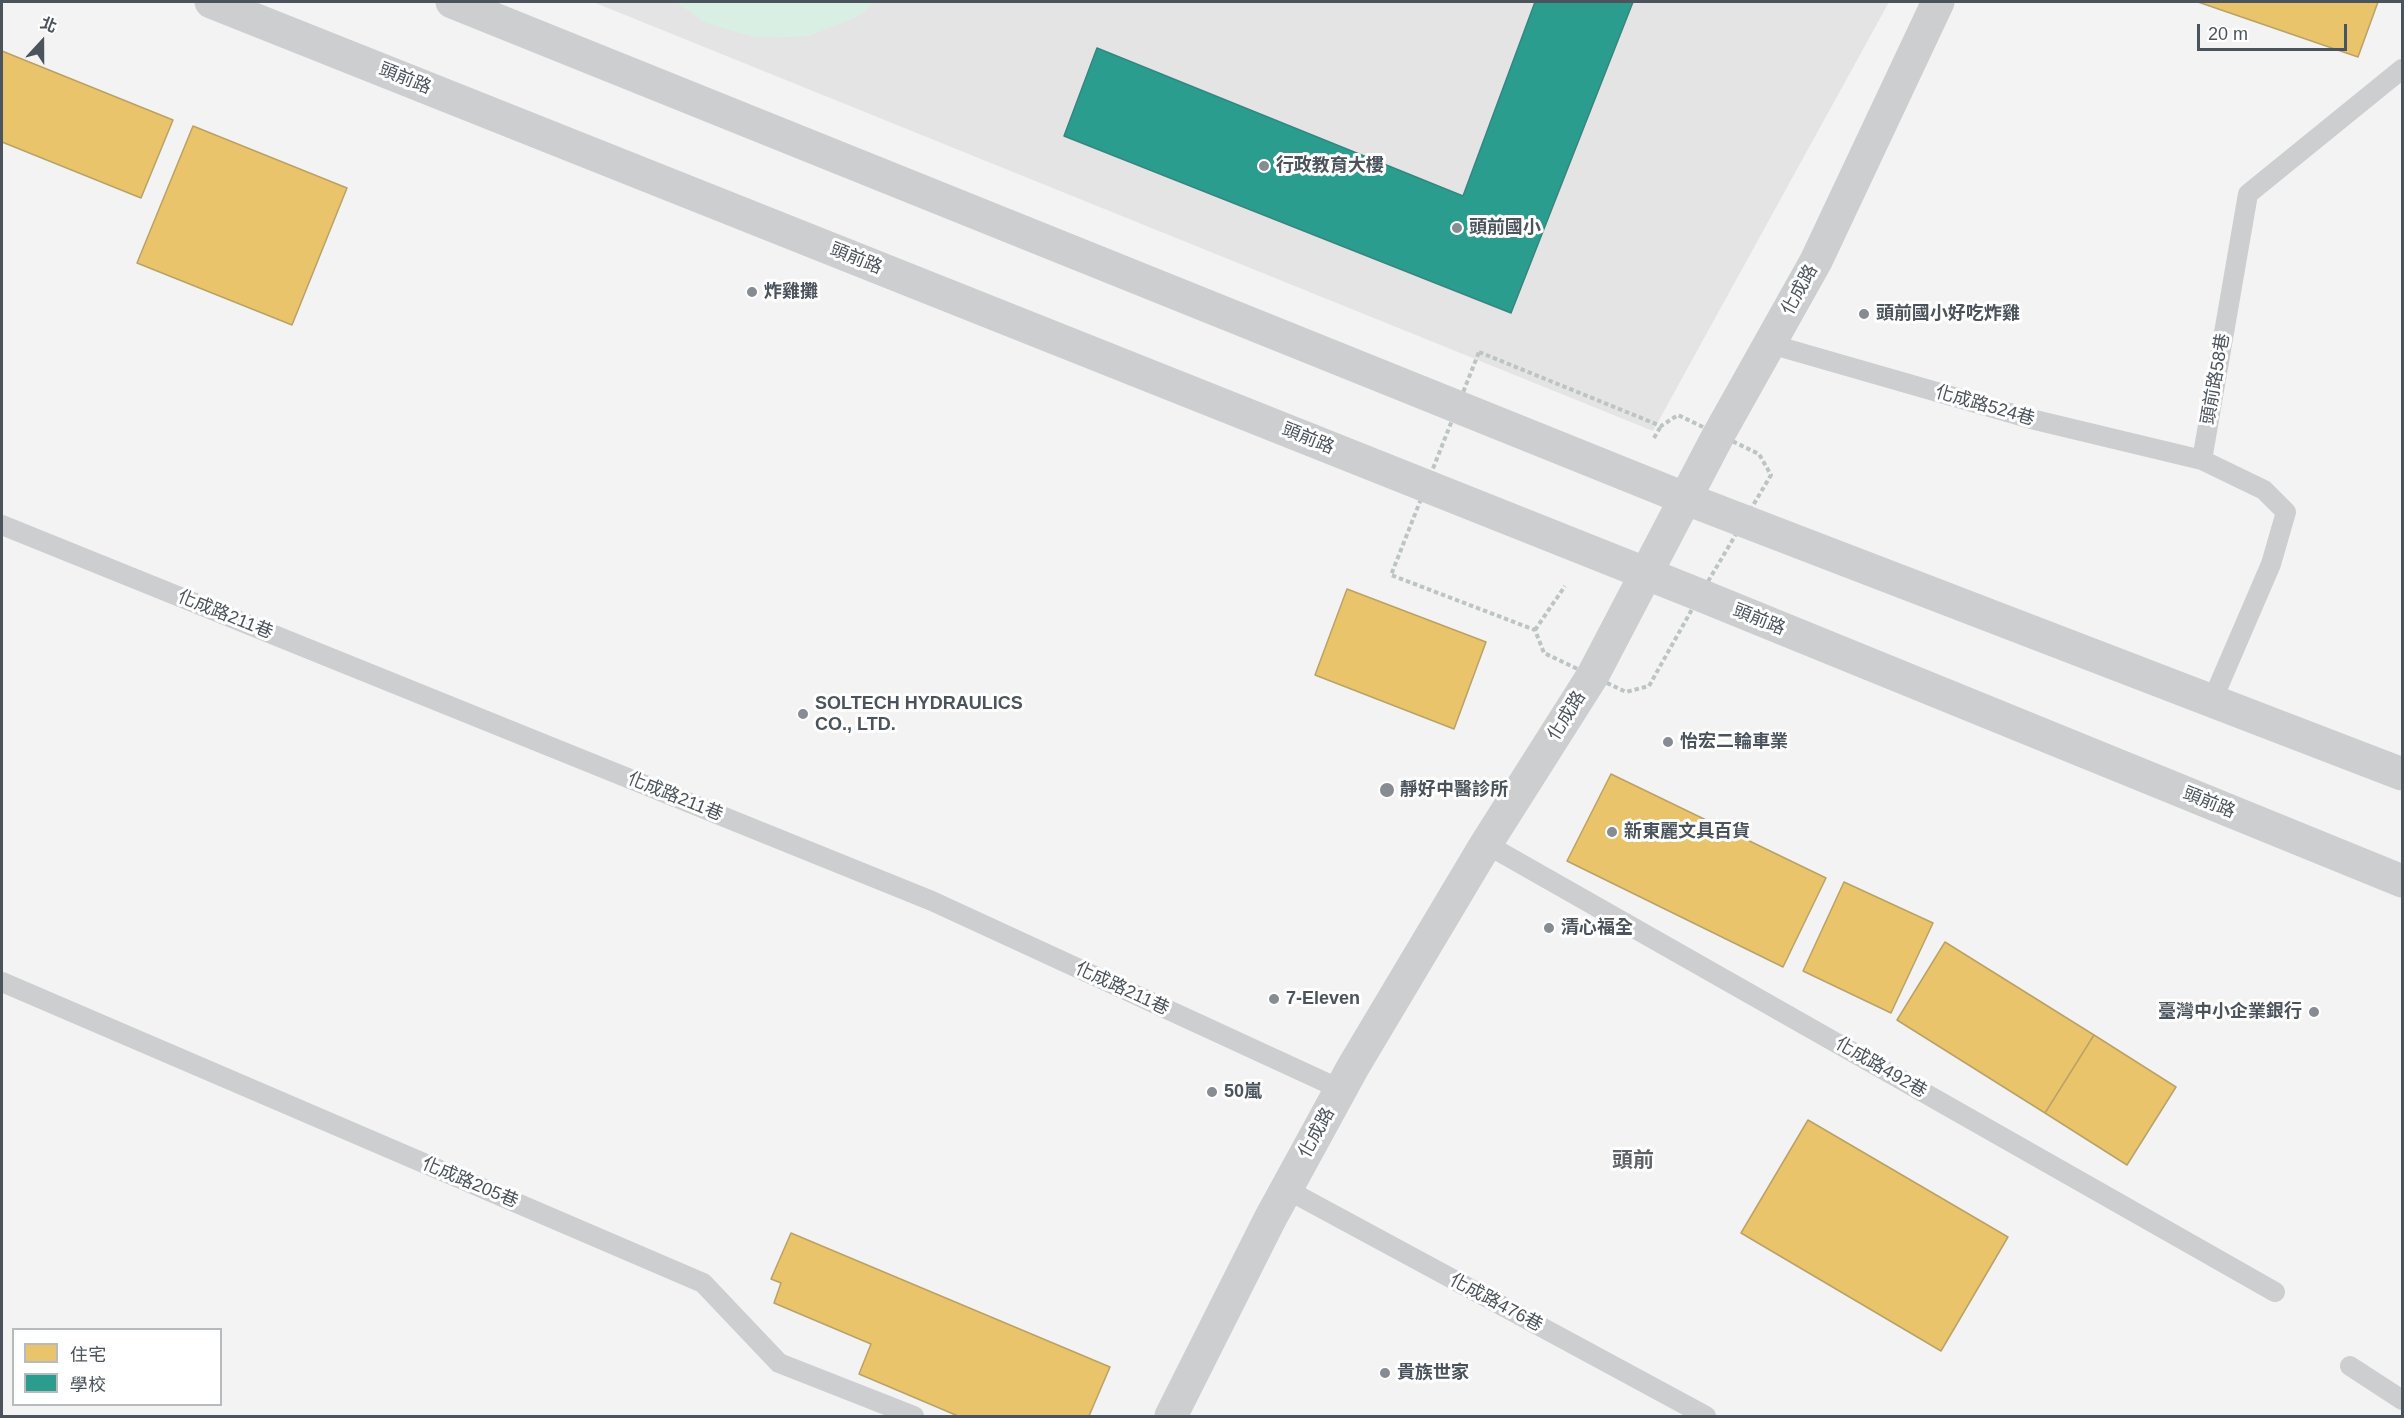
<!DOCTYPE html>
<html>
<head>
<meta charset="utf-8">
<style>
	body { margin:0 }
	#map { position:relative; width:2404px; height:1418px; overflow:hidden; background:#f3f3f3; font-family:Helvetica,"Noto Sans TC",sans-serif }
	canvas { display:block }
	.frame { position:absolute; inset:0; border:3px solid #4b545d; pointer-events:none }
	.legend { position:absolute; left:12px; top:1328px; width:210px; height:78px; box-sizing:border-box; background:#fff; border:2px solid #b7bbbe; margin:0; padding:8px 10px; list-style:none; font-size:18px; color:#4b545d }
	.legend li { display:flex; align-items:center; gap:12px; height:30px }
	.legend b { width:30px; border:2px solid #b7bbbe }
	.north { position:absolute; left:12px; top:12px; width:60px; height:60px; -webkit-text-stroke:4px #fff; paint-order:stroke; rotate:21deg; font-size:16px; font-weight:700; line-height:24px; text-align:center; color:#4b545d }
	.north::after { content:''; display:block; margin:auto; width:21px; height:27px; background:#4b545d; clip-path:polygon(50% 0,100% 100%,50% 72%,0 100%) }
	.scale { position:absolute; left:2197px; top:24px; width:150px; height:27px; box-sizing:border-box; border:3px solid #4b545d; border-top:0; padding-left:8px; font-size:18px; line-height:21px; white-space:nowrap; color:#4b545d; -webkit-text-stroke:4px #fff; paint-order:stroke }
</style>
</head>
<body>
<div id="map">
<canvas width="2404" height="1418"></canvas>
<div class="frame"></div>
<ul class="legend">
<li><b style="height:16px;background:#e9c46a"></b>住宅</li>
<li><b style="height:16px;background:#2a9d8f"></b>學校</li>
</ul>
<div class="north">北</div>
<div class="scale">20 m</div>
</div>
<script>
const c = document.querySelector('canvas').getContext('2d');
c.lineJoin = 'round';
function fill(path, color) { c.fillStyle = color; c.fill(path, 'evenodd'); }
const shape = rows => new Path2D(rows.map(r => 'M' + r).join(''));
function stroke(path, color, width, dash) { c.strokeStyle = color; c.lineWidth = width; c.lineCap = dash ? 'butt' : 'round'; c.setLineDash(dash || []); c.stroke(path); }
function write(font, color, halo, rows, align = 'center') {
  c.font = font + ' Helvetica,"Noto Sans TC",sans-serif'; c.lineWidth = 6; c.setLineDash([]); c.textBaseline = 'middle'; c.strokeStyle = halo; c.fillStyle = color; for (const [text, x, y, turn = 0] of rows) {
    c.save(); c.translate(x, y); c.rotate((+turn || 0) * Math.PI / 180); c.textAlign = isNaN(turn) ? turn : align; if (halo) c.strokeText(text, 0, 0); c.fillText(text, 0, 0); c.restore();
  }
}
fill(shape([
	[593,2,1889,2,1653,431]
]), '#e5e4e4');
fill(shape([
	[676,2,876,2,859,16,809,36,757,38,706,23]
]), '#daefe3');
const homes = shape([
	[2198,2,2378,2,2358,57,2198,2],
	[2,51,173,120,141,198,2,142,2,51],
	[193,126,347,188,292,325,137,263,193,126],
	[1347,589,1486,642,1454,729,1315,675,1347,589],
	[1611,774,1826,878,1783,967,1567,861,1611,774],
	[1844,882,1933,923,1891,1013,1803,971,1844,882],
	[1945,942,2094,1035,2045,1113,1897,1020,1945,942],
	[2094,1035,2176,1087,2127,1165,2045,1113,2094,1035],
	[1808,1120,2008,1237,1941,1351,1741,1233,1808,1120],
	[791,1233,1110,1367,1089,1416,958,1416,859,1374,871,1344,774,1303,781,1283,771,1279,791,1233]
]);
fill(homes, '#e9c46a');
stroke(homes, '#baa266', 1.5);
const schools = shape([
	[1535,2,1633,2,1511,313,1064,136,1097,48,1463,196,1535,2]
]);
fill(schools, '#2a9d8f');
stroke(schools, '#348780', 1.5);
stroke(shape([
	[1479,352,1661,426,1678,415,1759,454,1771,475,1700,595,1649,686,1626,692,1544,653,1535,630,1391,575,1479,352],
	[1654,438,1661,426],
	[1535,630,1565,586]
]), '#bcc5c3', 4, [4.5, 3]);
stroke(shape([
	[1770,344,2031,419,2202,460,2264,490,2286,512,2271,564,2212,701],
	[2202,460,2248,194,2402,69],
	[2,525,932,901,1340,1089],
	[1486,844,2275,1292],
	[2,982,703,1283,779,1363,914,1416],
	[1286,1189,1706,1416],
	[2350,1366,2402,1400]
]), '#ccced0', 20);
stroke(shape([
	[211,2,1700,595,2402,881],
	[452,2,1684,498,2402,774],
	[1171,1416,1270,1219,1353,1067,1486,844,1593,675,1719,434,1816,261,1938,2]
]), '#ccced0', 33);
for (const [x, y, r, color] of [
	[1264,166,6,"#868c92"],
	[1457,228,6,"#868c92"],
	[752,292,6,"#868c92"],
	[1864,314,6,"#868c92"],
	[803,714,6,"#868c92"],
	[1668,742,6,"#868c92"],
	[1387,790,8,"#868c92"],
	[1612,832,6,"#868c92"],
	[1549,928,6,"#868c92"],
	[1274,999,6,"#868c92"],
	[2314,1012,6,"#868c92"],
	[1212,1092,6,"#868c92"],
	[1385,1373,6,"#868c92"]
]) { const dot = new Path2D(); dot.arc(x, y, r, 0, 2 * Math.PI); c.fillStyle = color; c.fill(dot); stroke(dot, '#fff', 2); }
write('18px', '#4b545d', '#fff', [
	["頭前路",405,79,22],
	["頭前路",856,259,22],
	["化成路",1800,290,-61],
	["頭前路58巷",2216,379,-80],
	["化成路524巷",1985,406,16],
	["頭前路",1308,439,22],
	["化成路211巷",225,615,22],
	["頭前路",1759,620,22],
	["化成路",1567,716,-58],
	["化成路211巷",675,797,22],
	["頭前路",2209,803,22],
	["化成路211巷",1122,989,25],
	["化成路492巷",1881,1068,30],
	["化成路",1317,1133,-61],
	["化成路205巷",470,1183,23],
	["化成路476巷",1496,1303,28]
]);
write('bold 18px', '#4b545d', '#fff', [
	["行政教育大樓",1276,166],
	["頭前國小",1469,228],
	["炸雞攤",764,292],
	["頭前國小好吃炸雞",1876,314],
	["SOLTECH HYDRAULICS",815,704],
	["CO., LTD.",815,725],
	["怡宏二輪車業",1680,742],
	["靜好中醫診所",1400,790],
	["新東麗文具百貨",1624,832],
	["清心福全",1561,928],
	["7-Eleven",1286,999],
	["臺灣中小企業銀行",2302,1012,"right"],
	["50嵐",1224,1092],
	["貴族世家",1397,1373]
], 'left');
write('bold 21px', '#5f6266', '#fff', [
	["頭前",1633,1161]
]);
</script>
</body>
</html>
